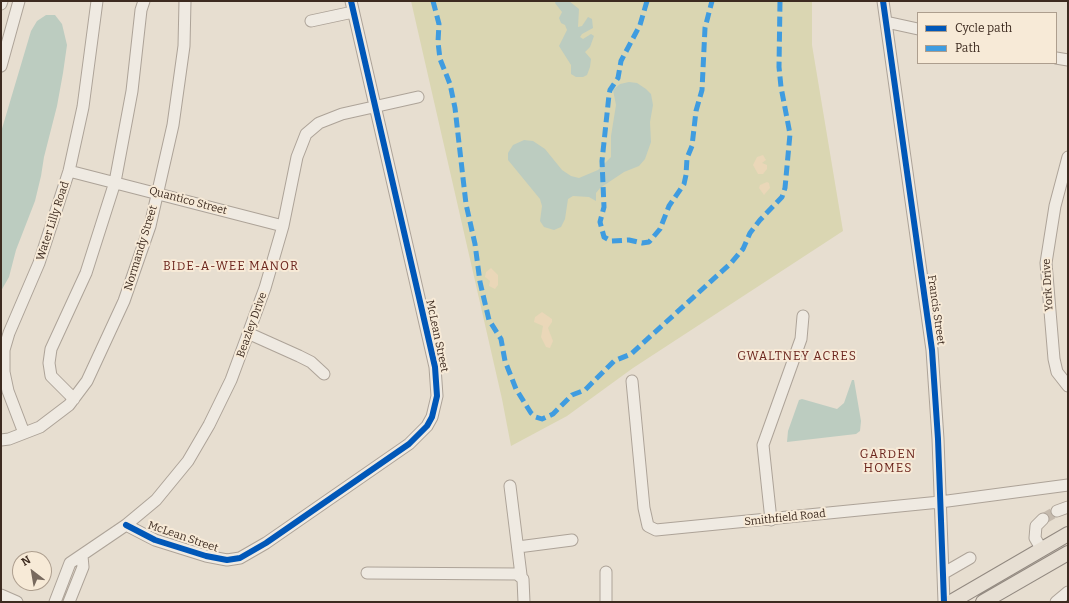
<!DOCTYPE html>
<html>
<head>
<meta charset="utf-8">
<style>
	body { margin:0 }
	#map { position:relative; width:1069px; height:603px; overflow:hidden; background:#e7ded0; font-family:Bitter,serif }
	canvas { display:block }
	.frame { position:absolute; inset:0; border:2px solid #3d2b20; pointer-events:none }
	.legend { position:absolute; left:917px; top:12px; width:140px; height:52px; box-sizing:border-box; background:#f7ead7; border:1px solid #ad9e8e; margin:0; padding:5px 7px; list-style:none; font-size:12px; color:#3d2b20 }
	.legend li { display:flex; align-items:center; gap:8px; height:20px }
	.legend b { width:20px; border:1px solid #ad9e8e }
	.north { position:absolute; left:12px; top:551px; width:40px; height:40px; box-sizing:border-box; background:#f7ead7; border:1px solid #ad9e8e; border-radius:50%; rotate:329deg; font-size:11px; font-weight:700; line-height:16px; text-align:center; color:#3d2b20 }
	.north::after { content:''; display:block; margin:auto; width:14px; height:18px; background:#786a5e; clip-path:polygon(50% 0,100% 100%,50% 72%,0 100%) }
</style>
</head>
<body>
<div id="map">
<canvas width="1069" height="603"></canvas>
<div class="frame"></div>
<ul class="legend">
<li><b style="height:5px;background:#0057b8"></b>Cycle path</li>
<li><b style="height:5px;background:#3f9ce0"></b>Path</li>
</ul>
<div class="north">N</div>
</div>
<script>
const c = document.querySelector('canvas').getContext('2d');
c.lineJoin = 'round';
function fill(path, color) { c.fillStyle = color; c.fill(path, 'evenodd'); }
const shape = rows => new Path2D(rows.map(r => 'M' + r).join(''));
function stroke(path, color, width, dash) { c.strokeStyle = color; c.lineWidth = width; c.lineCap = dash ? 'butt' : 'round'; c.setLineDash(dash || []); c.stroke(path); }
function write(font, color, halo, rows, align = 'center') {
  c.font = font + ' Bitter,serif'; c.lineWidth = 4; c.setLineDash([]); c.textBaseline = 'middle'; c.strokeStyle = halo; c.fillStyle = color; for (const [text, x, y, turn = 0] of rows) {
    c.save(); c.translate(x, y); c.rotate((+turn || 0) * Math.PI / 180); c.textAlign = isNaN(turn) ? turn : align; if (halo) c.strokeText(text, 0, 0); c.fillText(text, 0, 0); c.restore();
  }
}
fill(shape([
	[411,1,812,1,812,45,843,231,633,368,567,416,511,446,502,399]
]), '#dad6b2');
fill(shape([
	[763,155,766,160,762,163,767,165,767,169,763,174,758,174,753,165,757,157],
	[767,182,769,183,770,188,764,195,759,188,760,185],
	[491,268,498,275,498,285,495,289,489,286,490,281,485,277,486,272],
	[542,312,552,319,552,322,548,328,553,341,550,348,546,347,541,337,543,326,534,322,535,317]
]), '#ead7b8');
fill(shape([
	[556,1,569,1,579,9,578,27,582,26,588,17,592,19,593,28,582,34,580,37,583,39,591,34,594,36,590,47,585,52,591,59,590,67,587,75,583,77,576,77,571,74,571,65,559,46,567,30,565,25,561,23,559,18,562,12,555,3],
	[46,15,55,15,62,24,67,45,63,73,57,106,44,157,41,176,35,201,16,250,9,277,1,291,1,132,31,31,37,21],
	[629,82,637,83,646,89,651,94,653,105,650,122,651,142,645,159,639,166,624,172,600,188,596,193,596,201,589,197,573,196,568,199,565,219,561,227,554,230,544,227,540,221,542,206,540,199,508,160,508,153,513,145,524,140,533,141,545,149,562,170,571,176,579,178,598,170,611,157,611,136,616,105,613,90,620,84],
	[852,380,854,380,861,421,860,431,856,434,787,442,788,431,799,400,802,399,837,409,844,403]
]), '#bcccc0');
stroke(shape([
	[1043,519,1057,511]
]), '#c5baad', 11, [11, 5.5]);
const minor = shape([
	[883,1,932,350,938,439,944,602],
	[1,4,2,1],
	[311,21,353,12],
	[886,22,918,29],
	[1056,58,1068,60],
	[1,66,19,1],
	[1068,157,1055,206,1046,263,1054,359,1057,372,1068,386],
	[69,171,283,226],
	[250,334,299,356,311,362,324,374],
	[632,381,644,508,648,526,656,530,940,502,1068,485],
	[74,399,51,376,49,363,51,349,86,273,115,182,132,91,141,10,144,1],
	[24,433,8,391,4,372,4,350,9,333,39,263,69,171,83,107,97,1],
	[1,440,9,439,40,427,69,405,87,381,124,301,150,226,173,125,184,46,185,1],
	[510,486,521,575],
	[1057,511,1068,507],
	[771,520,763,445,801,339,803,316],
	[126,525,155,540,206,556,227,560,240,558,266,543,409,444,427,426,432,417,437,396,435,367,351,1],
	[518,547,572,540],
	[1042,550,1035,538,1036,526,1043,519],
	[606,572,606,602],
	[367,573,517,574,523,579,524,602],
	[944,573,970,558],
	[1,595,17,602],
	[55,602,70,563,126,525,156,500,188,461,209,425,231,380,265,288,283,226,297,157,306,134,319,123,342,114,418,97],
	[69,602,83,567,82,556],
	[1056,602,1068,592]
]);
const major = shape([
	[951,602,1068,534],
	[983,602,1068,553]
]);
stroke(minor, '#ada398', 13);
stroke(major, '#928980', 16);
stroke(minor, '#efeae2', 11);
stroke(major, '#e7dfd3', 14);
stroke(shape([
	[433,1,439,24,438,42,440,59,450,84,455,108,466,204,475,244,480,282,489,320,501,339,505,361,516,389,531,413,536,417,542,419,553,414,572,395,585,390,614,361,631,354,731,263,743,249,750,233,760,220,782,197,785,188,790,134,781,87,779,67,780,1],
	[647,1,640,25,621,61,618,78,610,90,609,95,602,161,604,207,600,222,604,237,611,241,629,240,642,243,649,242,660,229,669,206,684,184,686,175,687,158,692,146,696,111,702,90,705,28,712,1]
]), '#3f9ce0', 5, [10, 5]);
stroke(shape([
	[883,1,932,350,938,439,944,602],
	[126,525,155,540,206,556,227,560,240,558,266,543,409,444,427,426,432,417,437,396,435,367,351,1]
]), '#0057b8', 6);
write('11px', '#3d2b20', '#f7ead7', [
	["Quantico Street",188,201,15],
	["Water Lilly Road",53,221,-72],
	["Normandy Street",141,248,-73],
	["York Drive",1048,285,-93],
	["Francis Street",936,310,82],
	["Beazley Drive",252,325,-70],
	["McLean Street",437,336,78],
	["Smithfield Road",785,518,-6],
	["McLean Street",183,537,19]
]);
c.letterSpacing = '1px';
write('12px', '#6c251d', '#f7ead7', [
	["BIDE-A-WEE MANOR",231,267],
	["GWALTNEY ACRES",797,357],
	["GARDEN",888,455],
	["HOMES",888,469]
]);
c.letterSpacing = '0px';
</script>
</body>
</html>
